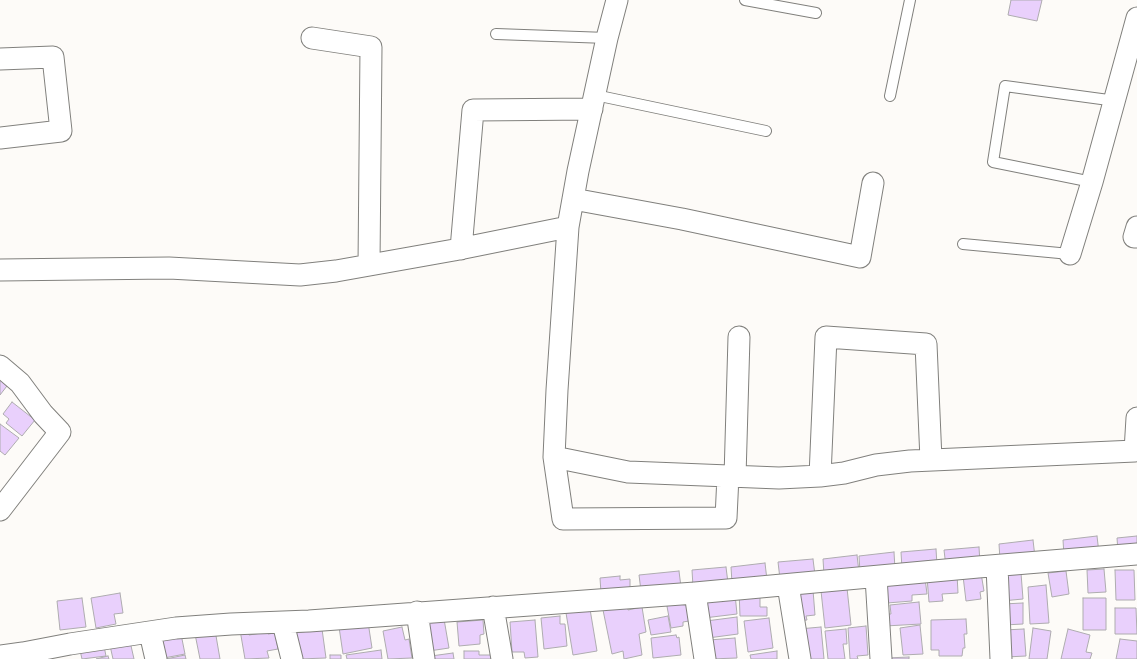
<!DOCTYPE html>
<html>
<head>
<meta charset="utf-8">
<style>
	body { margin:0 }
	canvas { display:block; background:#fdfbf8 }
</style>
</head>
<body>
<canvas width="1137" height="659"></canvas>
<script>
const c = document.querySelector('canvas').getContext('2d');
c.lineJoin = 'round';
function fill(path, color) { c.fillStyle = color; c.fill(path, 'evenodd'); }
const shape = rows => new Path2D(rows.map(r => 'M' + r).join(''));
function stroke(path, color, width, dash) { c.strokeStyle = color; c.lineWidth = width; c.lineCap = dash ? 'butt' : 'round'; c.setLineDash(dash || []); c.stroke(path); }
const building = shape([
	[1011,0,1042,0,1037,21,1008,15,1011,0],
	[0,375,10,382,0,395,0,375],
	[12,402,35,420,22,436,6,423,9,419,3,414,12,402],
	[0,424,19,438,5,455,0,451,0,424],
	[1097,536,1099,553,1064,556,1063,540,1097,536],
	[1137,536,1137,550,1118,552,1117,538,1137,536],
	[1033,540,1035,557,1000,560,999,544,1033,540],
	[979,547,980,563,946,567,944,550,979,547],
	[936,549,937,565,902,569,901,552,936,549],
	[894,552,895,569,860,572,859,556,894,552],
	[857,555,859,572,824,575,823,559,857,555],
	[813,559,815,575,780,579,778,562,813,559],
	[765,563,767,580,732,583,731,567,765,563],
	[726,567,728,583,693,587,692,570,726,567],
	[1104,569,1106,592,1088,593,1087,570,1104,569],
	[1115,570,1134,570,1135,600,1116,600,1115,570],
	[679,571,681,587,641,591,639,575,679,571],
	[1066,571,1069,594,1052,597,1048,573,1066,571],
	[981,573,984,591,980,592,981,599,966,601,963,576,981,573],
	[1021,573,1023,599,1002,601,1001,575,1021,573],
	[957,574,958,593,942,594,943,601,929,602,927,577,957,574],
	[620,576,620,580,630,579,630,591,601,593,600,578,620,576],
	[925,578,927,594,912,595,912,601,887,603,884,582,925,578],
	[1046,585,1049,623,1030,624,1028,587,1046,585],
	[847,588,851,625,825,628,821,591,847,588],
	[739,590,760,590,760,607,767,607,767,616,740,616,739,590],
	[813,590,815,615,806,616,807,620,796,621,793,592,813,590],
	[120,593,123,613,114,614,116,624,96,628,91,598,120,593],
	[735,594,737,614,704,618,702,598,735,594],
	[82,598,86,627,60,630,57,601,82,598],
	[685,598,689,621,683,622,683,626,671,628,666,601,685,598],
	[1083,598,1106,598,1106,630,1083,630,1083,598],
	[919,602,921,624,885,626,884,614,891,614,890,605,919,602],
	[1023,603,1023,624,1004,625,1003,604,1023,603],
	[627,605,628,610,642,607,646,632,639,634,642,655,624,659,623,651,612,654,603,610,627,605],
	[1115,608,1136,608,1137,634,1115,634,1115,608],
	[590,609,597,651,573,655,566,613,590,609],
	[560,616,560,624,565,624,567,646,544,649,541,618,560,616],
	[668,616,671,632,651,635,648,620,668,616],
	[737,617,738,634,708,638,706,621,737,617],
	[769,618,773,648,748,652,744,621,769,618],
	[444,619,449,648,429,651,424,622,444,619],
	[966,619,967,634,964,634,965,648,963,648,962,656,939,656,939,650,931,650,931,620,966,619],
	[483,620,484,634,480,635,480,644,459,646,457,622,483,620],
	[535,620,538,657,525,658,524,652,512,652,510,622,535,620],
	[368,622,372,648,343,654,339,627,368,622],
	[920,625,923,654,903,655,900,628,920,625],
	[866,626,868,655,857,656,858,659,850,659,848,628,866,626],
	[402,627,405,640,409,639,412,658,388,659,383,631,402,627],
	[821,627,824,659,802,659,799,629,821,627],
	[248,628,249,635,267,632,268,634,275,633,278,649,267,651,269,658,245,659,240,630,248,628],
	[1033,628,1051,631,1047,659,1029,659,1033,628],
	[322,629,326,658,299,659,295,633,322,629],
	[846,629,847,644,843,644,845,659,828,659,825,631,846,629],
	[1024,629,1026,656,1006,657,1004,630,1024,629],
	[1068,629,1090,635,1086,652,1092,653,1090,659,1061,659,1068,629],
	[215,630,220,659,200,659,195,634,215,630],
	[181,634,185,654,164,658,161,637,181,634],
	[676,635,677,638,679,637,681,655,653,658,651,638,676,635],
	[129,637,134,659,113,659,109,641,129,637],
	[735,638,737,658,710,659,709,640,735,638],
	[1120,639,1137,641,1137,659,1116,659,1120,639],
	[103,641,106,656,82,659,79,646,103,641],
	[381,650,382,659,347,659,346,655,381,650],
	[464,651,479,651,479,655,492,655,492,659,464,659,464,651],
	[777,651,777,659,751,659,750,655,777,651],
	[453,653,454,659,431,659,431,656,453,653],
	[185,655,186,659,166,659,185,655],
	[330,655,341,655,341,659,330,659,330,655],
	[108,656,109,659,96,659,108,656],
	[909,657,909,659,887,659,887,658,909,657]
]);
fill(building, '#e9d0fc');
stroke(building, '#aeacaf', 1);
const service = shape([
	[745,0,816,13],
	[496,34,607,38],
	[595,95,766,131],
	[890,96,910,0],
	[1092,182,993,162,1005,86,1116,101],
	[963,244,1070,254]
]);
const minor = shape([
	[312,38,371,47,369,265],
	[0,59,53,57,61,131,0,138],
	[573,199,682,219,860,257,873,183],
	[568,227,557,390,554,457,628,472,779,478,820,476,844,473,876,465,910,461,1135,451,1137,418],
	[1137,227,1134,237,1137,237],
	[461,249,473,110,592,109],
	[1070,254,1092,182,1137,18],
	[0,270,169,268,300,275,336,271,454,250,568,227,578,171,607,38,617,0],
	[0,366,20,383,43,414,60,432,0,510],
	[554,457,563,519,726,518,728,476],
	[820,476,826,337,926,344,931,460],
	[735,477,739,337],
	[997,566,1001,659],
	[876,577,881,659],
	[788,585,800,659],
	[695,593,705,659],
	[493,607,502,659],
	[417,612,424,659],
	[283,623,292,659],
	[150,633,156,659],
	[23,653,70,644,176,628,231,624,309,621,695,593,978,567,1137,554],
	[0,656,23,653,26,659]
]);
stroke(service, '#81807d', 12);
stroke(minor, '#81807d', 23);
stroke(service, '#fff', 10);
stroke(minor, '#fff', 21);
</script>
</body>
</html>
